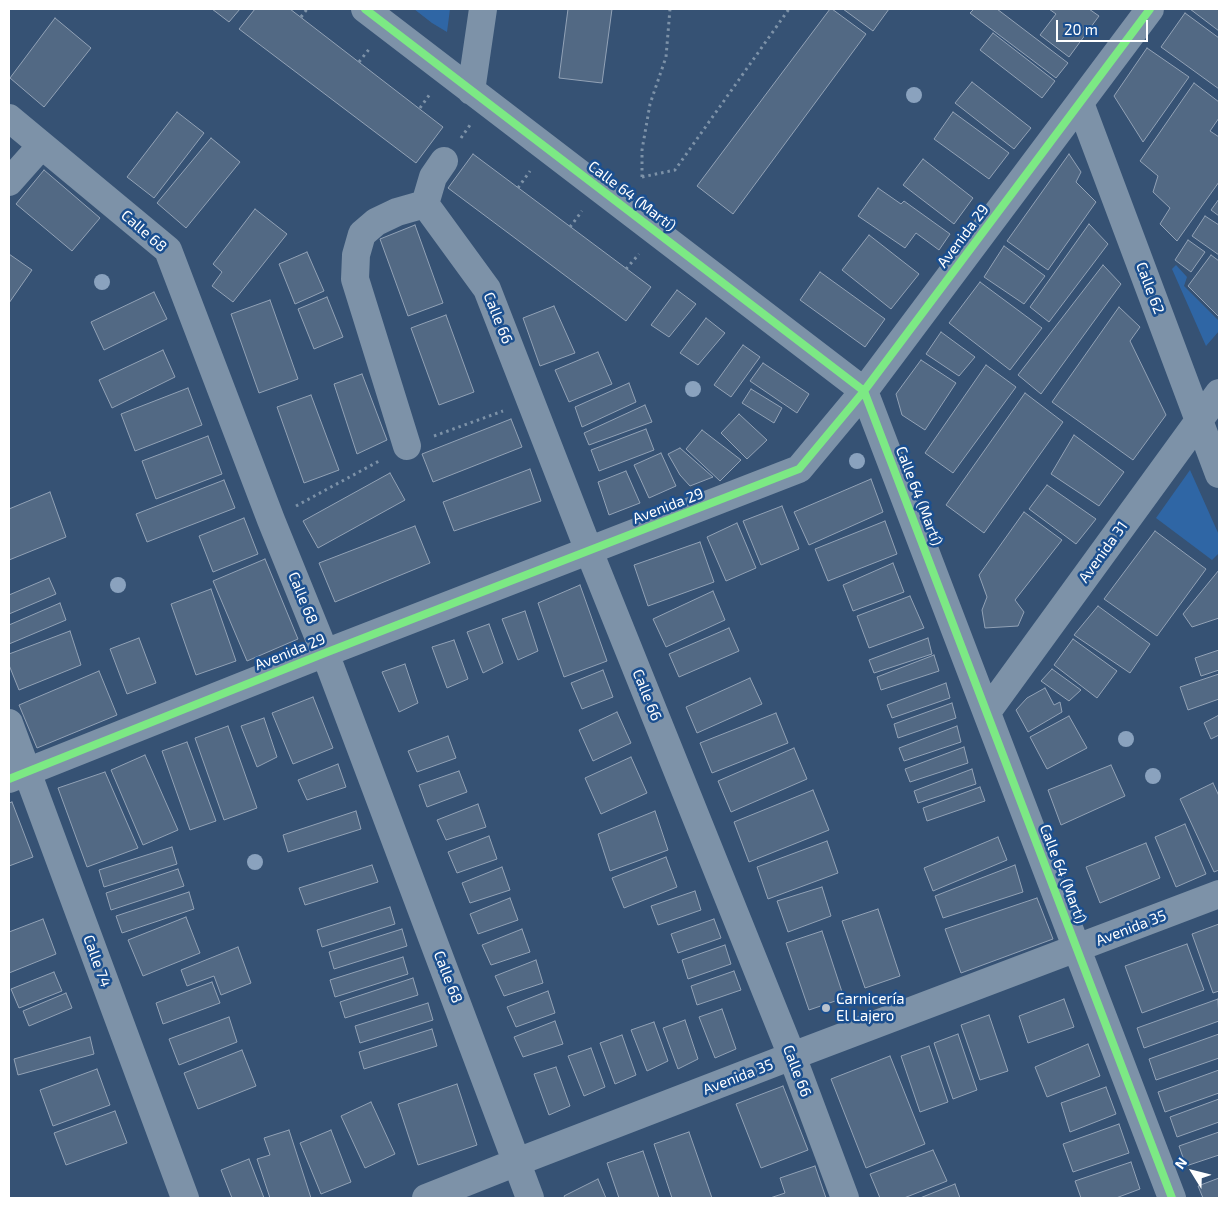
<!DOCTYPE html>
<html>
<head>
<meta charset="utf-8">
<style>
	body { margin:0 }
	#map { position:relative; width:1228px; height:1207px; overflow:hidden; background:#365274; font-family:"Exo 2",sans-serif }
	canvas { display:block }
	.frame { position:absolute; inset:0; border:10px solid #fff; pointer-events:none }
	.north { position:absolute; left:1168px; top:1147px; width:50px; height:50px; -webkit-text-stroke:4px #1b4f8f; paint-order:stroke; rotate:306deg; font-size:14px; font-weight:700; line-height:20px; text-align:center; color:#fff }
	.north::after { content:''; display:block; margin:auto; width:18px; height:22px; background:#fff; clip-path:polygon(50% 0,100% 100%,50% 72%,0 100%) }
	.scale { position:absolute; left:1056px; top:20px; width:92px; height:22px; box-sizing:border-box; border:2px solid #fff; border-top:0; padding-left:6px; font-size:15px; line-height:18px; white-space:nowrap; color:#fff; -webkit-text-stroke:4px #1b4f8f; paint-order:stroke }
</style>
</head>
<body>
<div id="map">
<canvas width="1228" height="1207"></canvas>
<div class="frame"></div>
<div class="north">N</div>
<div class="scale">20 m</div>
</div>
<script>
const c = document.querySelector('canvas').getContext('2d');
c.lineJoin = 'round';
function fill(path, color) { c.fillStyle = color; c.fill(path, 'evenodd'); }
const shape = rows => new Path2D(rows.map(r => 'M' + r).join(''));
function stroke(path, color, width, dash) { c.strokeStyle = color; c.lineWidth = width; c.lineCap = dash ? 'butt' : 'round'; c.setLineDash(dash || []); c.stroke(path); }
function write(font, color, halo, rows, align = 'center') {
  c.font = font + ' "Exo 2",sans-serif'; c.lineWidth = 5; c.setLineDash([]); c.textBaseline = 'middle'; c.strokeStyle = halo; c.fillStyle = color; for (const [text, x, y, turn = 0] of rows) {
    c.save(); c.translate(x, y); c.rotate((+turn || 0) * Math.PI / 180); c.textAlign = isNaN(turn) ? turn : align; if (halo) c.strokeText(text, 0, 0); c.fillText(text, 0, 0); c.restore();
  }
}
fill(shape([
	[414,9,450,9,447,32,432,23],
	[1176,265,1187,277,1184,286,1219,321,1219,331,1206,346,1172,269],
	[1190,470,1219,535,1219,553,1212,560,1156,518]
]), '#2f66a5');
const building = shape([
	[212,9,240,9,229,22,212,9],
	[255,9,290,9,443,127,416,163,239,29,255,9],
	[568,9,612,9,602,83,559,78,568,9],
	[830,9,832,9,866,34,733,214,697,186,830,9],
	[843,9,889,9,873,31,843,9],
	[974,9,997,9,1068,63,1056,78,970,13,974,9],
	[1049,9,1089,9,1099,16,1069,57,1040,35,1056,14,1049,9],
	[1190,9,1219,9,1219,31,1190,9],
	[1185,13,1219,38,1219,89,1161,47,1185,13],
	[55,18,91,48,44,107,10,78,55,18],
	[993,33,1055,81,1042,98,980,50,993,33],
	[1147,48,1189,77,1143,142,1114,96,1147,48],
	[972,82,1031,128,1014,149,955,103,972,82],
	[1194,83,1219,102,1219,118,1210,131,1219,137,1219,182,1177,241,1160,224,1170,208,1153,192,1158,176,1140,161,1194,83],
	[177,112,204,133,154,198,127,177,177,112],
	[953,112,1009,153,989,179,934,139,953,112],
	[211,138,240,162,186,228,157,203,211,138],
	[473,154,651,287,626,321,448,188,473,154],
	[1069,154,1081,172,1076,182,1096,202,1048,270,1007,241,1069,154],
	[923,159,973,198,954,224,903,185,923,159],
	[44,170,100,218,72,251,16,204,44,170],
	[878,188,901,204,904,201,950,234,939,250,916,233,905,248,858,216,878,188],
	[1219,199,1219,216,1211,210,1219,199],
	[255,209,287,234,233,302,212,286,222,272,213,264,255,209],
	[1205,216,1219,225,1219,255,1192,236,1205,216],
	[1089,224,1108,244,1049,322,1030,307,1089,224],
	[415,225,443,303,408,316,380,239,415,225],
	[869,235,919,274,891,309,842,270,869,235],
	[1188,240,1205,252,1191,272,1175,260,1188,240],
	[1004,246,1045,276,1024,304,984,277,1004,246],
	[307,252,324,291,295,304,279,264,307,252],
	[9,254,32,270,9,303,9,254],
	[1211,255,1219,261,1219,317,1188,286,1211,255],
	[1103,265,1121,284,1041,394,1018,375,1103,265],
	[820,272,885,319,865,347,800,300,820,272],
	[980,282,1042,328,1010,370,949,323,980,282],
	[677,290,696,304,669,337,651,325,677,290],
	[154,292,167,319,104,350,91,322,154,292],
	[327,297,343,337,314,349,298,309,327,297],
	[270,300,298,379,259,393,231,314,270,300],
	[554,306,575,353,540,366,523,318,554,306],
	[1119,307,1140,327,1130,341,1166,415,1133,460,1052,402,1119,307],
	[446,315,474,392,439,405,411,328,446,315],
	[706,318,725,333,698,365,680,353,706,318],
	[941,332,975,357,959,376,926,354,941,332],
	[743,345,760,357,731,397,714,385,743,345],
	[163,350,175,377,112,408,99,380,163,350],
	[598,352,612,384,569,402,555,370,598,352],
	[921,360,956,383,925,430,902,415,896,394,921,360],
	[763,363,809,394,797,413,750,381,763,363],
	[986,365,1016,387,953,473,925,453,986,365],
	[362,374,387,440,357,454,334,384,362,374],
	[629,383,636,402,582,427,575,407,629,383],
	[188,388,202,425,135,451,121,414,188,388],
	[751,389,782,408,774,423,742,403,751,389],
	[1025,393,1063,422,984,533,946,505,1025,393],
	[311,395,339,470,304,483,277,407,311,395],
	[645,405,652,422,589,445,584,433,645,405],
	[739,414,767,440,747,459,721,433,739,414],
	[511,419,522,447,433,482,422,454,511,419],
	[646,429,654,450,599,471,591,450,646,429],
	[702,430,741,460,720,481,686,449,702,430],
	[1074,435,1124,472,1099,506,1051,474,1074,435],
	[208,436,222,474,156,499,142,461,208,436],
	[680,448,713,477,690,486,680,475,668,454,680,448],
	[661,453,676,486,649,498,634,465,661,453],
	[530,469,541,501,454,531,443,502,530,469],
	[626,471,640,503,609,515,598,482,626,471],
	[390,473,405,500,318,548,303,521,390,473],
	[871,479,883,512,809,545,794,512,871,479],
	[224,480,235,508,147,542,136,514,224,480],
	[1047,485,1096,519,1076,544,1029,509,1047,485],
	[50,492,66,537,9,560,9,509,50,492],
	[782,506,799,549,761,565,743,521,782,506],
	[1024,512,1062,540,1015,600,1024,612,1018,626,985,628,982,610,987,597,979,575,1024,512],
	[244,518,258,554,213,572,199,536,244,518],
	[885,521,897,554,828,581,815,549,885,521],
	[737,523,756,568,726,581,707,537,737,523],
	[415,526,430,563,335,602,319,563,415,526],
	[1155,531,1206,569,1157,636,1104,599,1155,531],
	[700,542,714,582,648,606,634,565,700,542],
	[265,559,298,639,247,661,213,581,265,559],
	[893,563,904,592,853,611,843,585,893,563],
	[1219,570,1219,618,1192,627,1183,614,1219,570],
	[49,578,56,594,9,614,9,595,49,578],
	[580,585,607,661,564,677,538,603,580,585],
	[211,589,236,661,196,675,171,604,211,589],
	[713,591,725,620,666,647,653,619,713,591],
	[910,596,924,628,869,648,857,616,910,596],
	[60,603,66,620,9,644,9,625,60,603],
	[1098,606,1150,644,1130,673,1074,635,1098,606],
	[525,611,538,651,518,660,502,619,525,611],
	[489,624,503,663,483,673,467,632,489,624],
	[729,628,739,651,679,677,669,654,729,628],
	[70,631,81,665,19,690,9,665,9,654,70,631],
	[139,638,156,683,127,694,110,649,139,638],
	[928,638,932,654,874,673,869,660,928,638],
	[1073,639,1117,671,1097,698,1054,665,1073,639],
	[454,640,468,679,447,688,432,647,454,640],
	[1219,650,1219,670,1201,676,1195,658,1219,650],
	[934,655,939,671,881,690,877,677,934,655],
	[405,664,418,703,399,712,382,672,405,664],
	[1052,669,1081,690,1069,701,1041,681,1052,669],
	[603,670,613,697,582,709,571,683,603,670],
	[99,671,117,715,37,748,19,705,99,671],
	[1219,674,1219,699,1188,710,1180,687,1219,674],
	[750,678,762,704,697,733,686,707,750,678],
	[946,683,950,698,892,718,887,705,946,683],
	[1045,688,1054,705,1060,702,1062,712,1028,732,1016,710,1027,698,1045,688],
	[313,697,333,748,293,764,272,713,313,697],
	[952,703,956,718,898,738,894,724,952,703],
	[617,712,631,743,593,761,579,730,617,712],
	[776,713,788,743,712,773,700,743,776,713],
	[1219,715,1219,735,1211,739,1204,723,1219,715],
	[1069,716,1087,748,1047,769,1030,737,1069,716],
	[264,718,277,757,257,767,241,726,264,718],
	[228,726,257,808,224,820,195,738,228,726],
	[957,726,961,742,904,761,899,748,957,726],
	[448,736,456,758,417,772,408,751,448,736],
	[187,742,216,821,190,830,162,751,187,742],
	[964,747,968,763,910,782,905,769,964,747],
	[794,748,807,779,731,812,718,781,794,748],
	[145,755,178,830,143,845,111,770,145,755],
	[631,757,647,793,601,814,585,778,631,757],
	[338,764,346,787,307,800,298,780,338,764],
	[1111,765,1125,796,1061,825,1048,790,1111,765],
	[972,769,976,784,918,803,914,791,972,769],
	[459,771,467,792,427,807,419,785,459,771],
	[105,772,138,848,87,867,58,788,105,772],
	[1213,783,1219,796,1219,870,1214,872,1180,799,1213,783],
	[980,787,985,801,927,821,923,808,980,787],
	[813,790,829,830,749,862,734,822,813,790],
	[12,802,33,857,9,866,9,803,12,802],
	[478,804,486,827,446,840,437,820,478,804],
	[356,811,361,829,288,852,283,835,356,811],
	[655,811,668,850,610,871,598,834,655,811],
	[1185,824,1206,874,1176,887,1155,837,1185,824],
	[489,836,497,859,457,873,448,852,489,836],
	[998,837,1007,860,933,891,924,868,998,837],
	[827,841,838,873,768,899,757,867,827,841],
	[1146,843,1160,878,1100,903,1086,867,1146,843],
	[172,847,177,864,104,887,99,870,172,847],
	[666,857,677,887,624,908,612,878,666,857],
	[372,865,378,882,305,905,299,888,372,865],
	[1015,865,1023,892,943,918,935,896,1015,865],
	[502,867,510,890,470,903,462,883,502,867],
	[178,869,184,886,111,910,106,893,178,869],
	[822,887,831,916,788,932,777,901,822,887],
	[695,891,701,910,658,925,651,906,695,891],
	[189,892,194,909,122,933,116,916,189,892],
	[510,898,518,920,478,934,470,914,510,898],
	[1037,898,1053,939,961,973,945,929,1037,898],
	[390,907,395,924,322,947,317,930,390,907],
	[878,909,900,976,865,988,842,921,878,909],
	[186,917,200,953,143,976,128,940,186,917],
	[43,919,56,954,9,973,9,932,43,919],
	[714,919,721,938,678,953,671,934,714,919],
	[1219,924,1219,991,1213,993,1192,934,1219,924],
	[402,929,407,946,334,969,329,952,402,929],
	[522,929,530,952,491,965,482,945,522,929],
	[822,931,844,998,809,1010,786,943,822,931],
	[1187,944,1204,990,1142,1013,1125,966,1187,944],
	[725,945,731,964,688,979,682,960,725,945],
	[238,947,251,983,221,995,214,976,187,986,181,970,238,947],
	[403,957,408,974,335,997,330,980,403,957],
	[536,960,543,983,504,996,495,976,536,960],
	[734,971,741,990,697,1005,691,986,734,971],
	[54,972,62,991,19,1008,11,989,54,972],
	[413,978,418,995,345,1018,340,1002,413,978],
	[212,982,220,1003,163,1024,156,1003,212,982],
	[548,991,555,1013,516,1027,507,1007,548,991],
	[66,993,72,1008,29,1026,23,1011,66,993],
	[1064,999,1074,1027,1028,1043,1019,1016,1064,999],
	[1218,999,1219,1021,1144,1048,1137,1028,1218,999],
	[428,1003,433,1020,360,1043,355,1026,428,1003],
	[722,1009,736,1049,715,1058,699,1017,722,1009],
	[989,1015,1008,1071,980,1080,961,1025,989,1015],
	[229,1017,237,1042,179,1065,169,1039,229,1017],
	[685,1020,698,1059,678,1069,663,1028,685,1020],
	[555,1021,563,1044,523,1057,514,1037,555,1021],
	[654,1022,668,1061,647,1071,631,1030,654,1022],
	[432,1029,437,1046,364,1069,359,1052,432,1029],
	[958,1034,977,1090,953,1099,934,1043,958,1034],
	[1219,1034,1219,1058,1156,1080,1149,1059,1219,1034],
	[622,1035,636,1075,615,1084,600,1043,622,1035],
	[90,1037,94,1054,18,1075,14,1059,90,1037],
	[1088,1044,1100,1076,1047,1097,1035,1067,1088,1044],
	[929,1046,948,1102,920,1112,901,1056,929,1046],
	[591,1048,605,1087,584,1096,568,1056,591,1048],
	[242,1050,256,1086,198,1109,184,1073,242,1050],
	[890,1056,925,1144,866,1168,831,1079,890,1056],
	[556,1067,570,1106,549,1115,534,1074,556,1067],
	[97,1069,110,1105,53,1126,40,1090,97,1069],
	[1219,1070,1219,1093,1165,1112,1158,1092,1219,1070],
	[457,1084,477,1145,418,1165,398,1104,457,1084],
	[783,1086,808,1150,761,1168,736,1104,783,1086],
	[1106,1087,1116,1114,1070,1132,1061,1103,1106,1087],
	[1219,1099,1219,1122,1177,1137,1170,1117,1219,1099],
	[371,1102,395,1154,365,1168,341,1116,371,1102],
	[115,1111,127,1143,66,1165,54,1133,115,1111],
	[1119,1124,1129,1153,1073,1172,1063,1144,1119,1124],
	[289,1130,311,1198,270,1198,257,1159,270,1155,264,1138,289,1130],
	[331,1130,351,1182,321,1194,300,1143,331,1130],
	[689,1132,712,1198,672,1198,654,1144,689,1132],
	[1219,1132,1219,1155,1186,1166,1179,1146,1219,1132],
	[933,1150,947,1181,904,1198,880,1198,870,1174,933,1150],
	[643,1151,659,1198,619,1198,607,1163,643,1151],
	[249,1159,264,1198,232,1198,221,1170,249,1159],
	[1131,1162,1140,1189,1116,1198,1081,1198,1075,1181,1131,1162],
	[815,1166,826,1198,770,1198,785,1193,780,1178,815,1166],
	[1219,1178,1219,1198,1203,1198,1198,1186,1219,1178],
	[598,1179,606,1198,565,1198,564,1196,598,1179],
	[955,1184,960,1198,920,1198,955,1184]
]);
fill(building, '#526984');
stroke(building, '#92a2b6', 1);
stroke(shape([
	[301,17,307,9],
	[359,62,370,48],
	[420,108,430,94],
	[461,138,470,125],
	[642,177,675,170,789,9],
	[642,177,642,150,650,104,666,57,670,9],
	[518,188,530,171],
	[570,227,582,211],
	[626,269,639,254],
	[434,436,503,411],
	[296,506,381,460]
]), '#7d92a8', 3, [2.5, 4]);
stroke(shape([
	[365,9,864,391,1172,1198],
	[471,91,483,9],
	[1080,103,1219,474],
	[9,118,168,250,271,520,325,653,530,1198],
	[9,182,41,146],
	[425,204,487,289,589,551,792,1056,845,1198],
	[425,204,433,177,444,161],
	[407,446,355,279,356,255,362,234,376,222,397,212,425,204],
	[987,712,1219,393],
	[9,723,185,1198],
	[9,779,325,653,799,469,864,391,1150,9],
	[426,1198,517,1162,792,1056,1219,894]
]), '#7d92a8', 28);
stroke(shape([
	[365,9,864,391,1172,1198],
	[9,779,325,653,799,469,864,391,1150,9]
]), '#7ce984', 8);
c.fillStyle = '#8aa2be';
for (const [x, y] of [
	[914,95],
	[102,282],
	[693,389],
	[857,461],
	[118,585],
	[1126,739],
	[1153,776],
	[255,862]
]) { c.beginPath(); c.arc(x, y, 8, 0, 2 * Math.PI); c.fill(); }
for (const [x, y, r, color] of [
	[826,1008,5,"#b9c2ce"]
]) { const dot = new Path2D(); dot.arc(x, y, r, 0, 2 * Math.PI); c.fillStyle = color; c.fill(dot); stroke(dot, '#1b4f8f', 2); }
write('15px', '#fff', '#1b4f8f', [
	["Calle 64 (Martí)",632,196,37],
	["Calle 68",144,231,41],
	["Avenida 29",963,236,-53],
	["Calle 62",1150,288,69],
	["Calle 66",498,318,68],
	["Calle 64 (Martí)",919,496,69],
	["Avenida 29",668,506,-21],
	["Avenida 31",1103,552,-54],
	["Calle 68",303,598,68],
	["Avenida 29",290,652,-22],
	["Calle 66",647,695,68],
	["Calle 64 (Martí)",1063,874,69],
	["Avenida 35",1131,928,-21],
	["Calle 74",97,961,70],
	["Calle 68",448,977,69],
	["Calle 66",797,1071,69],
	["Avenida 35",738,1077,-21]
]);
write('15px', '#fff', '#1b4f8f', [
	["Carnicería",836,999],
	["El Lajero",836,1016]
], 'left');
</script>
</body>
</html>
